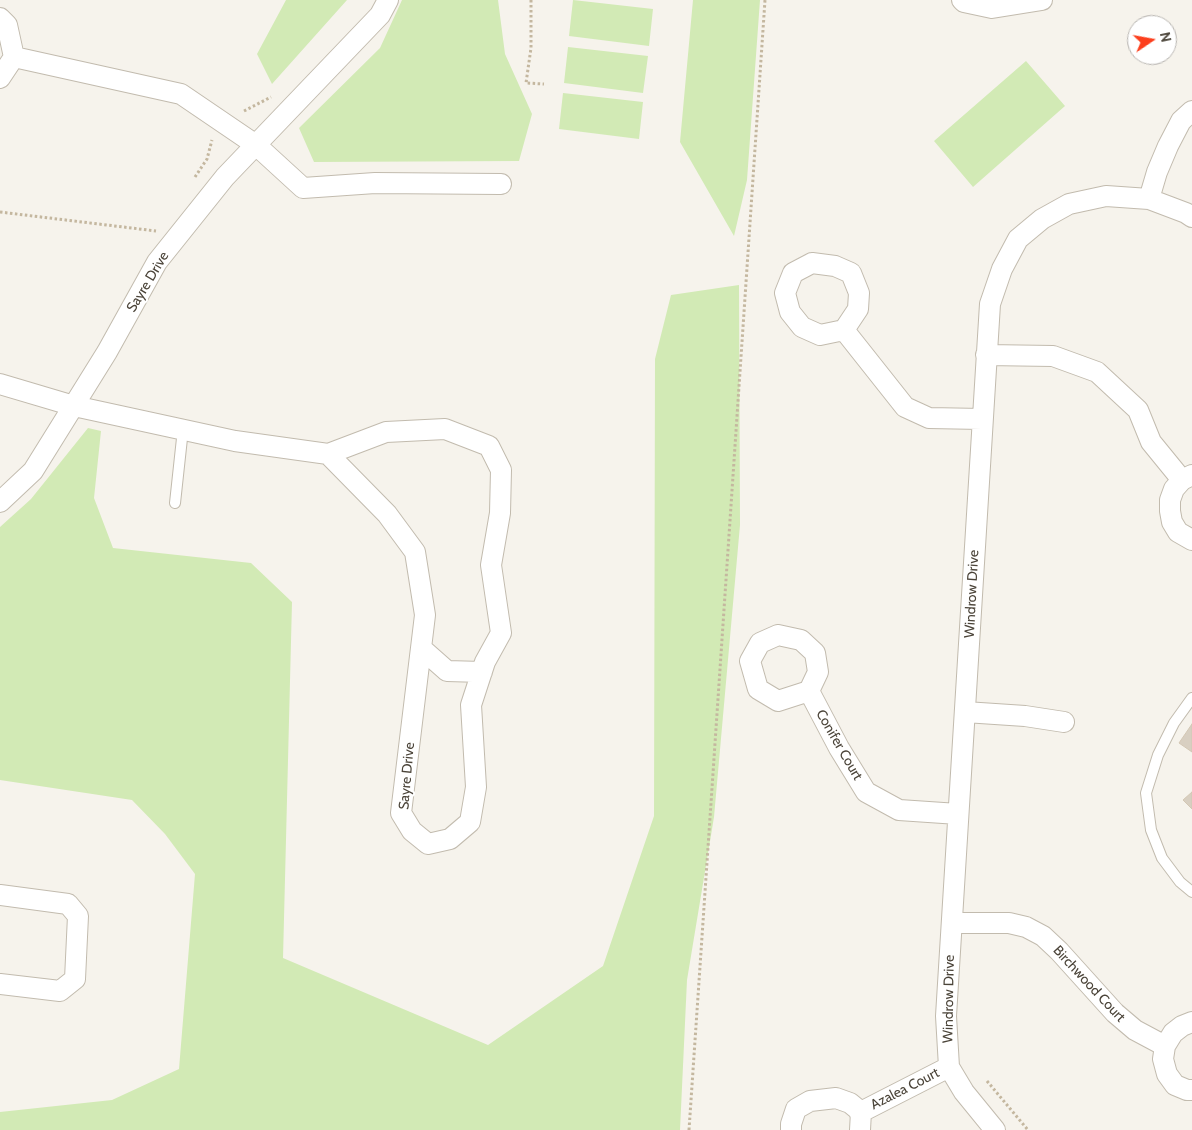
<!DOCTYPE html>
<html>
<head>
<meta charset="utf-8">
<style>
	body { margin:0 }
	#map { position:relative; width:1192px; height:1130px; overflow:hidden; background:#f6f3ec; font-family:Cabin,sans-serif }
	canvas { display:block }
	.north { position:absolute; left:1127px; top:15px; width:50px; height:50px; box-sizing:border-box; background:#fff; border:1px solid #b7b4b0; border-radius:50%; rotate:78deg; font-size:14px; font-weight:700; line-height:20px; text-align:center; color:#4b4439 }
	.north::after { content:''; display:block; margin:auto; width:18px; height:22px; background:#fc3f1d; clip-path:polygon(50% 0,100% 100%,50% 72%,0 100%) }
</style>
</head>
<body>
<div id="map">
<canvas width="1192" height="1130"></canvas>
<div class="north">N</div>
</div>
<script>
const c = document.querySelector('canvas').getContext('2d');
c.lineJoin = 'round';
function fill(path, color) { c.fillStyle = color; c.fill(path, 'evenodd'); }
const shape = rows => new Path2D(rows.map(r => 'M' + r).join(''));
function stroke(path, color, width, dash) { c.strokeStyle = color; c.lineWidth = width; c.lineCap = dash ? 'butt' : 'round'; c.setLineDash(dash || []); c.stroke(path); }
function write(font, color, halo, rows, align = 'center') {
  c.font = font + ' Cabin,sans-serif'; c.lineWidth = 4; c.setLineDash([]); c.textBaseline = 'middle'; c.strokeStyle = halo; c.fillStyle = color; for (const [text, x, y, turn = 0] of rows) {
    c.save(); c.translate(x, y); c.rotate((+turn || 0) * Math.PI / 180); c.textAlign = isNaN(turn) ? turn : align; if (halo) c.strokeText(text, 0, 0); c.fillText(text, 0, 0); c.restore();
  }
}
fill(shape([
	[286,0,347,0,272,84,257,54],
	[402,0,498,0,505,54,532,114,519,161,314,162,299,128,380,48],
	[573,0,653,9,649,46,569,36],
	[693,0,760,0,747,180,734,236,680,142],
	[568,47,648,56,643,93,564,83],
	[1026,61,1065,106,973,187,934,141],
	[563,93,643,102,639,139,559,129],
	[739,285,740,525,714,817,687,980,680,1130,0,1130,0,1112,112,1100,179,1069,195,874,165,834,132,800,0,780,0,527,31,499,88,428,101,431,94,498,113,548,251,563,292,602,283,958,488,1045,603,966,654,816,655,359,671,295]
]), '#d2eab5');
const building = shape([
	[1192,724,1192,752,1179,743,1192,724],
	[1192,792,1192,809,1183,800,1192,792]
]);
fill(building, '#d8cfc1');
stroke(building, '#d3c7b4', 1);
const lane = shape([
	[175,503,183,429],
	[1192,698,1174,723,1158,755,1146,793,1151,830,1162,858,1180,882,1192,892]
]);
const street = shape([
	[962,0,964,2,992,8,1042,0],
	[0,18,7,25,14,57,0,78],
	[14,57,181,94,256,145,303,188,375,183,501,184],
	[1149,199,1157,172,1168,146,1181,121,1192,111],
	[812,263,835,266,851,273,859,293,858,309,844,330,820,335,802,327,790,312,785,293,793,273,812,263],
	[844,330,905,407,929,418,982,419],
	[986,355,1053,356,1097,372,1138,410,1151,442,1182,480],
	[0,384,74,406,235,441,328,454,386,432,445,429,489,446,501,470,500,513,491,565,501,633,485,662,471,705,476,787,470,822,450,839,428,844,412,831,401,813,425,615,415,552,387,514,328,454],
	[1192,475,1182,480,1174,489,1170,500,1170,511,1172,522,1178,532,1192,540],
	[0,502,33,471,107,352,157,262,225,177,380,15,388,0],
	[778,635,801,640,815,653,818,672,809,691,778,701,758,689,750,661,760,643,778,635],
	[421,648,447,671,482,672],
	[809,691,839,748,866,792,899,810,958,814],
	[965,712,1025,716,1064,722],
	[0,895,68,904,78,916,75,979,60,991,0,984],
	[952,923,1009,923,1026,927,1043,936,1059,951,1115,1013,1135,1030,1165,1046],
	[1192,1022,1182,1026,1173,1033,1165,1046,1163,1059,1167,1074,1175,1085,1187,1090,1192,1090],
	[860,1114,861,1112,949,1067],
	[791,1130,791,1124,796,1109,810,1101,836,1098,850,1103,861,1112,860,1130],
	[995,1130,964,1092,949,1067,946,1016,990,304,1002,269,1018,239,1042,219,1069,204,1106,196,1149,199,1186,213,1192,217]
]);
stroke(lane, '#c2bbae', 12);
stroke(street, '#c2bbae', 22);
stroke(shape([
	[531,0,531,48,526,83,544,84],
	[244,111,271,97],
	[195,177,207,159,212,140],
	[0,212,156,231],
	[987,1081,1028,1130],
	[689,1130,765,0]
]), '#c4b79f', 3, [2.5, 2.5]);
stroke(lane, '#fff', 10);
stroke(street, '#fff', 20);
write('14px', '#4b4439', '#fff', [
	["Sayre Drive",148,282,-59],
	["Windrow Drive",972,594,-87],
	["Conifer Court",839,745,60],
	["Sayre Drive",407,776,-85],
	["Birchwood Court",1089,984,47],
	["Windrow Drive",949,999,-89],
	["Azalea Court",905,1089,-27]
]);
</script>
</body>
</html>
